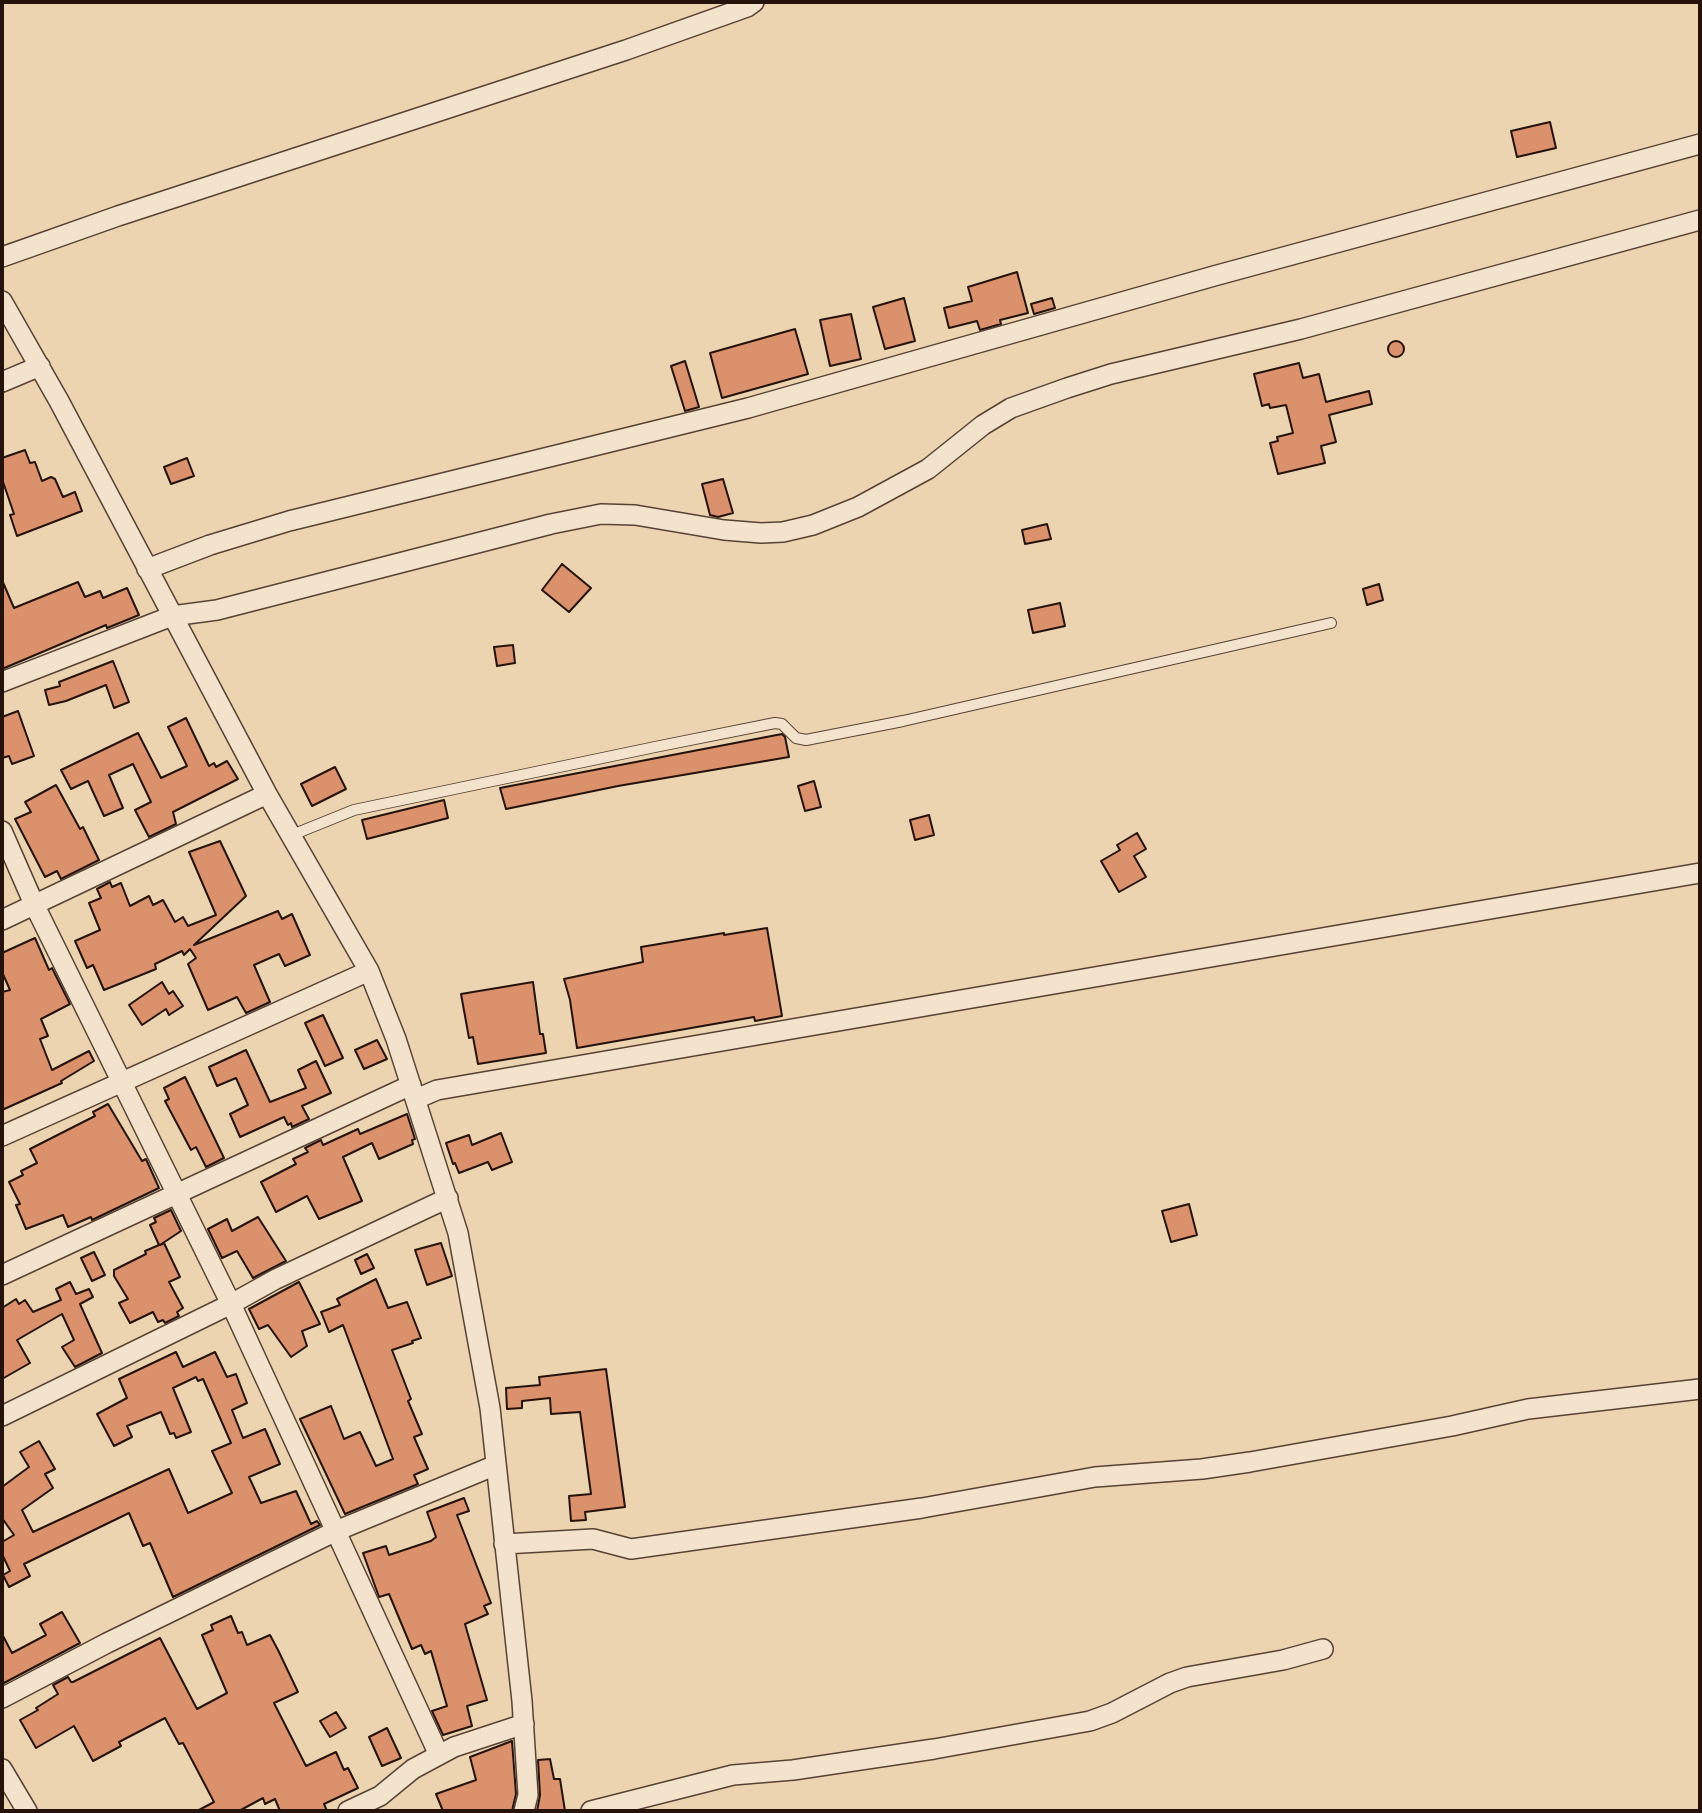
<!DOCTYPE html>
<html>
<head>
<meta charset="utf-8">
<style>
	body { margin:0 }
	#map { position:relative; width:1702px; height:1813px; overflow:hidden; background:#ecd4b0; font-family:"Libre Caslon Text",serif }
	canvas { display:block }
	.frame { position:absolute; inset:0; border:4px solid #25120b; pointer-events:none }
</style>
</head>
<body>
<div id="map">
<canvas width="1702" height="1813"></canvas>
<div class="frame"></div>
</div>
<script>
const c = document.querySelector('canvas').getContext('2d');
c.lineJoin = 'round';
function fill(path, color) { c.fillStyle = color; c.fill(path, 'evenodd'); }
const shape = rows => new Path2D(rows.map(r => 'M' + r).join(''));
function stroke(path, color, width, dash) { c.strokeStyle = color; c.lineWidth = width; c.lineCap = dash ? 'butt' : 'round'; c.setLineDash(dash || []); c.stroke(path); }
const building = shape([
	[1550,122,1556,148,1517,157,1511,131,1550,122],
	[1017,272,1028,313,1000,320,1001,324,980,330,977,321,949,328,944,308,972,301,968,287,1017,272],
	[904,298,915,341,885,349,873,307,904,298],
	[1052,298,1055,308,1034,314,1031,304,1052,298],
	[851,314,861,359,830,366,820,320,851,314],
	[795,329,808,374,722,398,710,353,795,329],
	'1388 349a8 8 0 1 1 16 0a8 8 0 1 1-16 0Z',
	[685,361,699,407,685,411,671,366,685,361],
	[1299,363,1303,378,1319,374,1326,402,1369,391,1372,404,1329,415,1336,442,1321,446,1325,463,1278,474,1270,443,1278,441,1277,437,1293,433,1286,405,1270,408,1269,404,1262,406,1254,374,1299,363],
	[25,450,30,463,35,462,42,481,51,477,55,479,63,497,75,492,82,511,17,536,10,515,14,514,2,479,2,458,25,450],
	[187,458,194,476,171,484,164,467,187,458],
	[723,479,733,513,718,517,710,515,702,484,723,479],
	[1047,524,1051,539,1025,544,1022,530,1047,524],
	[562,564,591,588,569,612,542,590,562,564],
	[2,580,14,608,78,582,85,597,100,591,103,598,127,588,139,615,107,628,106,625,2,669,2,580],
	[1379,584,1383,600,1367,605,1363,589,1379,584],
	[1060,603,1065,626,1033,633,1028,610,1060,603],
	[513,645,515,663,497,666,494,647,513,645],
	[113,661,129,702,114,708,106,685,66,701,49,705,45,690,60,686,59,682,113,661],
	[18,711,34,756,12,764,9,756,2,758,2,717,18,711],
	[186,718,209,766,214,763,216,767,227,761,238,779,173,812,176,824,149,837,135,810,151,802,133,764,109,775,123,808,104,816,88,781,71,789,61,770,138,733,161,778,187,766,168,727,186,718],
	[782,734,785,737,789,757,618,786,506,809,500,788,782,734],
	[335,767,346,789,312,806,301,784,335,767],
	[814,781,821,807,805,811,798,786,814,781],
	[56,785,80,829,83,827,99,860,61,879,57,871,45,877,15,819,31,812,25,802,56,785],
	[444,800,448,818,367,839,362,820,444,800],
	[929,815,934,835,915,840,910,820,929,815],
	[1137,833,1146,849,1134,856,1146,877,1119,892,1101,861,1120,850,1117,845,1137,833],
	[220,841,246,896,194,945,278,911,282,919,292,914,310,955,285,966,279,954,254,965,270,1002,246,1013,237,997,208,1010,188,964,196,958,190,949,184,955,182,951,155,964,156,969,104,990,93,965,87,968,75,941,100,930,89,903,101,898,97,889,110,882,112,887,121,883,130,906,149,896,153,905,163,900,175,922,183,917,188,926,216,915,189,852,220,841],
	[767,928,782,1016,755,1021,754,1017,577,1048,570,1000,564,979,643,962,641,947,724,933,724,935,767,928],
	[35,938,49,970,52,968,70,1004,41,1019,48,1036,40,1039,52,1070,89,1051,94,1061,61,1081,62,1083,2,1110,2,992,10,990,2,972,2,953,35,938],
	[162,982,169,994,173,991,183,1006,169,1015,166,1009,142,1025,129,1005,162,982],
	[533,982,540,1034,543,1034,546,1053,478,1064,473,1037,469,1038,461,994,533,982],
	[323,1015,343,1058,325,1066,305,1023,323,1015],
	[377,1040,387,1059,364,1069,355,1050,377,1040],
	[246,1050,270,1102,306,1088,298,1070,316,1061,331,1093,302,1106,309,1119,292,1127,291,1123,288,1125,284,1117,240,1137,230,1114,248,1105,236,1078,217,1086,209,1067,246,1050],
	[185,1077,224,1158,206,1167,196,1147,191,1150,165,1101,169,1099,164,1088,185,1077],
	[108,1104,142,1161,146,1159,159,1188,92,1220,91,1217,68,1227,63,1215,26,1229,16,1205,20,1204,9,1182,23,1175,21,1171,37,1163,30,1149,95,1116,93,1112,108,1104],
	[407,1114,415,1139,412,1140,413,1144,379,1159,372,1143,343,1157,362,1201,319,1219,307,1196,276,1212,261,1182,296,1164,293,1159,308,1152,305,1148,321,1140,323,1145,358,1129,360,1134,407,1114],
	[501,1133,512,1162,492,1170,488,1162,459,1173,455,1163,453,1164,446,1143,469,1135,472,1145,501,1133],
	[1189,1204,1197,1235,1171,1242,1162,1211,1189,1204],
	[171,1210,181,1231,160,1245,164,1243,180,1277,169,1282,183,1308,177,1312,179,1316,165,1323,163,1320,158,1322,153,1312,130,1323,119,1303,128,1299,114,1276,114,1270,146,1254,145,1251,159,1245,150,1225,156,1222,154,1218,171,1210],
	[258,1217,286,1261,253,1278,237,1251,222,1258,208,1229,227,1219,232,1231,258,1217],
	[441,1243,452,1276,427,1285,415,1250,441,1243],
	[94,1252,105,1275,92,1281,81,1258,94,1252],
	[367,1254,374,1268,361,1274,355,1260,367,1254],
	[376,1279,388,1308,407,1302,421,1338,412,1341,413,1343,392,1350,411,1399,408,1401,422,1434,414,1437,428,1469,414,1475,418,1484,345,1514,300,1419,331,1406,344,1439,360,1432,376,1466,393,1459,343,1325,329,1332,321,1312,340,1305,337,1299,376,1279],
	[70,1282,76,1294,89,1289,93,1297,80,1304,102,1353,75,1367,62,1347,74,1340,62,1314,17,1340,30,1363,2,1379,2,1308,16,1299,19,1304,25,1300,33,1312,61,1300,56,1289,70,1282],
	[299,1282,320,1324,302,1331,307,1346,291,1357,268,1325,259,1329,249,1309,299,1282],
	[176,1352,183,1367,215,1352,227,1377,236,1374,247,1403,232,1410,243,1438,265,1429,280,1464,249,1477,261,1503,296,1491,311,1524,317,1521,320,1525,173,1597,150,1543,143,1546,129,1513,24,1564,30,1576,9,1587,3,1575,10,1571,2,1554,2,1542,14,1535,2,1518,2,1487,29,1467,20,1452,39,1441,55,1469,45,1474,53,1488,22,1510,33,1532,169,1469,188,1513,232,1493,212,1451,231,1443,203,1379,198,1381,196,1377,173,1388,191,1432,176,1438,174,1433,170,1434,161,1412,127,1426,132,1437,114,1446,97,1414,127,1398,119,1379,176,1352],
	[606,1369,625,1507,585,1512,586,1520,571,1521,569,1496,591,1494,580,1412,551,1414,550,1398,522,1401,522,1408,507,1409,506,1388,540,1385,539,1377,606,1369],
	[464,1498,469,1511,457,1515,491,1603,484,1606,488,1614,465,1624,487,1700,467,1706,472,1726,443,1735,432,1711,447,1706,431,1651,425,1654,421,1645,412,1649,389,1594,379,1597,363,1553,386,1546,389,1555,431,1541,436,1537,427,1512,464,1498],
	[62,1612,80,1643,2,1684,2,1634,12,1653,46,1635,40,1624,62,1612],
	[231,1616,238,1633,242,1632,247,1645,270,1635,278,1650,298,1692,274,1703,306,1766,336,1752,344,1770,348,1768,358,1788,324,1804,327,1811,280,1811,275,1799,265,1804,263,1798,239,1811,197,1811,214,1802,183,1743,179,1744,165,1718,119,1742,121,1746,93,1761,74,1726,36,1748,20,1720,38,1710,36,1708,58,1694,53,1685,68,1677,71,1682,73,1682,160,1638,197,1709,227,1693,202,1635,213,1630,211,1625,231,1616],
	[336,1712,346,1728,330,1737,320,1721,336,1712],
	[387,1728,401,1758,382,1766,369,1737,387,1728],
	[512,1741,516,1794,512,1811,443,1811,436,1794,476,1780,470,1757,512,1741],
	[550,1759,554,1779,560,1779,565,1811,537,1811,540,1795,538,1760,550,1759]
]);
fill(building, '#db916b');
stroke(building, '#25120b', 2);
const service = shape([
	[292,835,354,810,655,747,775,723,782,724,796,738,806,740,903,721,1331,623]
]);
const minor = shape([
	[2,257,118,216,626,50,747,7,754,2],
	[2,301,59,401,267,794,369,971,396,1039,458,1233,490,1408,522,1701,528,1795,524,1811],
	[2,382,40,366],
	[147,569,210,545,289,521,748,408,1214,276,1700,144],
	[2,682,172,616,217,610,551,524,601,514,635,515,724,530,761,533,783,532,813,525,858,507,928,469,983,425,1011,408,1067,388,1111,374,1301,329,1700,220],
	[2,831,34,904,231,1304,439,1755],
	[2,920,267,794],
	[416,1099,437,1090,1700,873],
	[2,1136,369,971],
	[2,1275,411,1085],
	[2,1416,231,1304,276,1279,448,1198],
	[504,1544,593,1539,631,1549,922,1508,1095,1477,1202,1469,1250,1462,1452,1426,1528,1409,1700,1389],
	[2,1698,107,1643,336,1531,496,1465],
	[2,1769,27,1811],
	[348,1811,380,1796,413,1769,454,1747,524,1724],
	[591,1811,733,1775,793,1770,934,1749,1090,1721,1112,1713,1170,1683,1187,1677,1283,1660,1323,1649]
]);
stroke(service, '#574234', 12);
stroke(minor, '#574234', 22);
stroke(service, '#f3e3cc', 10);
stroke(minor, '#f3e3cc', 19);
</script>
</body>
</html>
